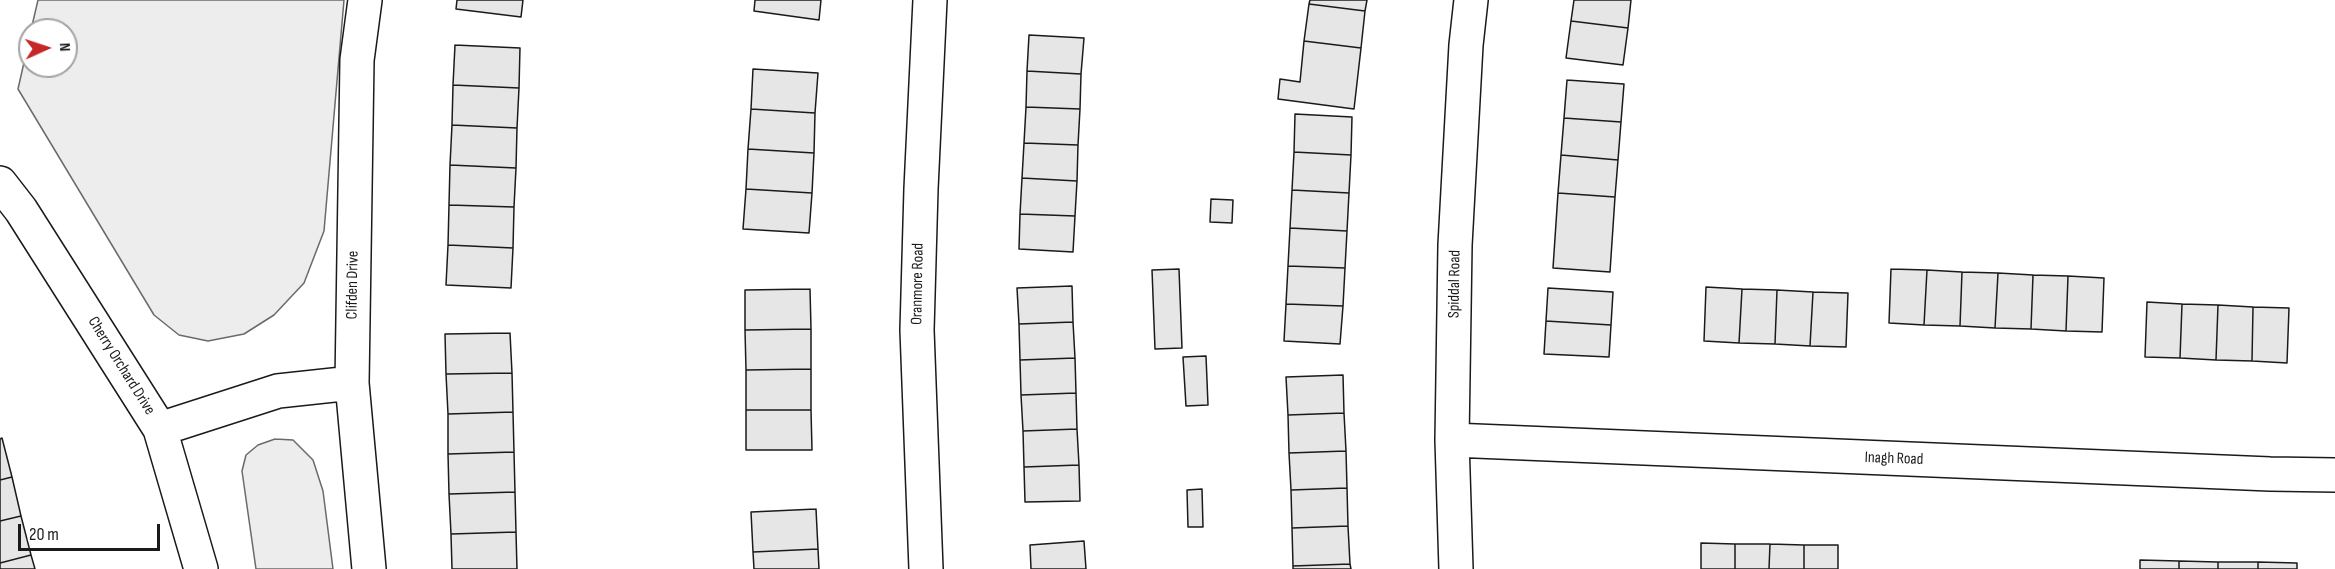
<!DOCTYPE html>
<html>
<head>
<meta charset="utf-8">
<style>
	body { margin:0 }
	#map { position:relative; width:2335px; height:569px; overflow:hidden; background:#fff; font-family:"Sofia Sans Condensed",sans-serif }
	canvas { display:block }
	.north { position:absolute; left:18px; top:18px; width:60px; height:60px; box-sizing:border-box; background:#fff; border:2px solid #a3a3a3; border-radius:50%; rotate:87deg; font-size:16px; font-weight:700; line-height:24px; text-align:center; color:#1a1a1a }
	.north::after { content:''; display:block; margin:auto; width:21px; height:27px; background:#c62828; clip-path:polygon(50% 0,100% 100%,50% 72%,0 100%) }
	.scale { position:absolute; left:18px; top:524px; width:142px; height:27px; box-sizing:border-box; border:3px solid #1a1a1a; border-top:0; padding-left:8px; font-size:18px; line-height:21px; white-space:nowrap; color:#1a1a1a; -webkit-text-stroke:4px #fff; paint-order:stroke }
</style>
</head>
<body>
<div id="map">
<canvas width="2335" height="569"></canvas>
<div class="north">N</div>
<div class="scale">20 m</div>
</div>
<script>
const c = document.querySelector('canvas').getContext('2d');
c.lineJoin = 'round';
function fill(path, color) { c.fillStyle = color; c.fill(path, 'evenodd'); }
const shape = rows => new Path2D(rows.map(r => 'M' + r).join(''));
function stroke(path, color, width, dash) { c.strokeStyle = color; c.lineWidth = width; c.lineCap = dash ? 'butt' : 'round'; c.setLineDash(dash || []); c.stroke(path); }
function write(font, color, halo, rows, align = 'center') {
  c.font = font + ' "Sofia Sans Condensed",sans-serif'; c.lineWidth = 4.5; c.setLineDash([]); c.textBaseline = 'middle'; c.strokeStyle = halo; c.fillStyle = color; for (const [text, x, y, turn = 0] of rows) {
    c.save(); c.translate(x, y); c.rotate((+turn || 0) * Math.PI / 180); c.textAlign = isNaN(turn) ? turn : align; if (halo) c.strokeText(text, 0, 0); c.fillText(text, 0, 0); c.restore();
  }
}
const built = shape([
	[38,0,344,0,324,231,304,283,274,315,244,334,208,341,179,335,154,315,18,89,30,36,30,66,66,66,66,30,31,30,38,0],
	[275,439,293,440,313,460,323,491,333,569,256,569,242,471,246,455,258,445,275,439]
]);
fill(built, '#ededed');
stroke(built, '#6a6a6a', 1.5);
const building = shape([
	[457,0,523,0,521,17,456,9,457,0],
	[755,0,821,0,819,20,754,11,755,0],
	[1310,0,1367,0,1365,11,1309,4,1310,0],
	[1574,0,1631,0,1628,28,1571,21,1574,0],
	[1309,4,1365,11,1361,48,1304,41,1309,4],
	[1571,21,1628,28,1623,65,1566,58,1571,21],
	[1029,35,1084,38,1081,74,1027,71,1029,35],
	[1304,41,1361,48,1354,109,1278,99,1280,79,1300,82,1304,41],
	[455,45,520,48,519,88,453,85,455,45],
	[753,69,818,73,815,113,751,109,753,69],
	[1027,71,1081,74,1080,109,1026,107,1027,71],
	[1567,80,1624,84,1621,122,1564,118,1567,80],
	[453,85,519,88,517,128,452,125,453,85],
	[1026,107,1080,109,1078,145,1024,143,1026,107],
	[751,109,815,113,814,153,748,149,751,109],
	[1295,114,1352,117,1351,155,1294,152,1295,114],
	[1564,118,1621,122,1618,160,1561,155,1564,118],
	[452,125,517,128,516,168,450,165,452,125],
	[1024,143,1078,145,1077,181,1022,178,1024,143],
	[748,149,814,153,812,193,746,189,748,149],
	[1294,152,1351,155,1349,193,1292,190,1294,152],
	[1561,155,1618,160,1615,197,1558,193,1561,155],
	[450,165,516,168,514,207,449,205,450,165],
	[1022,178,1077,181,1075,216,1020,214,1022,178],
	[746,189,812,193,809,233,743,229,746,189],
	[1292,190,1349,193,1347,231,1290,228,1292,190],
	[1558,193,1615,197,1610,272,1553,268,1558,193],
	[1211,199,1233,200,1232,223,1210,222,1211,199],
	[449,205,514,207,513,248,448,245,449,205],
	[1020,214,1075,216,1073,252,1019,249,1020,214],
	[1290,228,1347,231,1345,268,1288,266,1290,228],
	[448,245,513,248,511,288,446,285,448,245],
	[1288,266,1345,268,1343,306,1286,304,1288,266],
	[1179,269,1182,348,1155,349,1152,270,1179,269],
	[1891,269,1927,270,1924,325,1889,323,1891,269],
	[1927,270,1962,272,1960,326,1924,325,1927,270],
	[1962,272,1998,273,1995,328,1960,326,1962,272],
	[1998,273,2033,275,2031,329,1995,328,1998,273],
	[2033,275,2068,276,2066,331,2031,329,2033,275],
	[2068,276,2104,278,2102,332,2066,331,2068,276],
	[1072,286,1073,322,1019,324,1017,288,1072,286],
	[1706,287,1742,289,1739,343,1704,341,1706,287],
	[1548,288,1613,292,1611,325,1546,321,1548,288],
	[810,289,811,329,745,330,745,290,810,289],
	[1742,289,1777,290,1775,344,1739,343,1742,289],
	[1777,290,1813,292,1810,346,1775,344,1777,290],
	[1813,292,1848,293,1846,347,1810,346,1813,292],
	[2147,302,2182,304,2180,358,2145,357,2147,302],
	[1286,304,1343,306,1340,344,1284,341,1286,304],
	[2182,304,2218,305,2216,360,2180,358,2182,304],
	[2218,305,2253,307,2252,361,2216,360,2218,305],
	[2253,307,2289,308,2287,363,2252,361,2253,307],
	[1546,321,1611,325,1609,357,1544,354,1546,321],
	[1073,322,1075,358,1020,360,1019,324,1073,322],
	[811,329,811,369,746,370,745,330,811,329],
	[510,333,512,373,446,374,445,334,510,333],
	[1206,356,1208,405,1186,406,1183,357,1206,356],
	[1075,358,1076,393,1021,395,1020,360,1075,358],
	[811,369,811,410,746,410,746,370,811,369],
	[512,373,513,412,448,414,446,374,512,373],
	[1343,375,1344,413,1288,415,1286,377,1343,375],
	[1076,393,1077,429,1023,431,1021,395,1076,393],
	[746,410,811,410,812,450,746,450,746,410],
	[513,412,514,452,448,454,448,414,513,412],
	[1344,413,1346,451,1289,453,1288,415,1344,413],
	[1077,429,1079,465,1024,467,1023,431,1077,429],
	[2,438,12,477,0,480,0,439,2,438],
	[1346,451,1347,488,1291,490,1289,453,1346,451],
	[514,452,515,492,449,494,448,454,514,452],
	[1079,465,1080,501,1025,502,1024,467,1079,465],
	[12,477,21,516,0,521,0,480,12,477],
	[1347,488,1348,526,1292,528,1291,490,1347,488],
	[1202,489,1203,527,1188,527,1187,490,1202,489],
	[515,492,516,532,451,534,449,494,515,492],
	[816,509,818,549,753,552,751,512,816,509],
	[21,516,31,555,0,563,0,521,21,516],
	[1348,526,1350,564,1293,566,1292,528,1348,526],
	[516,532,517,569,452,569,451,534,516,532],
	[1084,541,1086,569,1031,569,1030,545,1084,541],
	[1701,543,1735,544,1735,569,1701,569,1701,543],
	[1735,544,1770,544,1769,569,1735,569,1735,544],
	[1770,544,1804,545,1804,569,1769,569,1770,544],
	[1804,545,1838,545,1838,569,1804,569,1804,545],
	[818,549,819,569,754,569,753,552,818,549],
	[31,555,35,569,0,569,0,563,31,555],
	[2140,560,2179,561,2179,569,2140,569,2140,560],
	[2179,561,2218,562,2218,569,2179,569,2179,561],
	[2218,562,2258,562,2258,569,2218,569,2218,562],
	[2258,562,2297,563,2297,569,2258,569,2258,562],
	[1350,564,1351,569,1293,569,1293,566,1350,564]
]);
fill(building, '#e6e6e6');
stroke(building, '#1a1a1a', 1.5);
const minor = shape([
	[365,0,357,60,352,383,369,569],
	[0,183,21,210,160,429,201,569],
	[160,429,278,391,352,383],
	[1452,440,2270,474,2335,475],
	[926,569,917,330,921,189,930,0],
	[1456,569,1452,440,1455,245,1466,45,1471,0]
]);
stroke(minor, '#1a1a1a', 36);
stroke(minor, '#fff', 33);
write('16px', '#1a1a1a', '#fff', [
	["Oranmore Road",918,284,-89],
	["Spiddal Road",1455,284,-89],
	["Clifden Drive",353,285,-89],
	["Cherry Orchard Drive",121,366,58],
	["Inagh Road",1894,459,2]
]);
</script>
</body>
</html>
